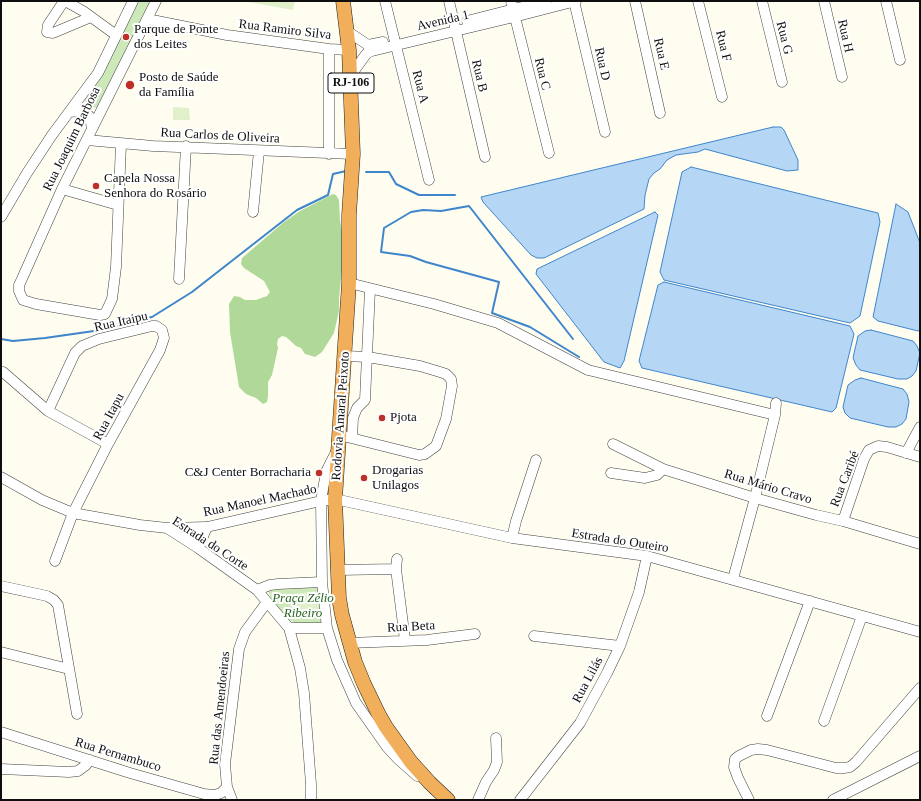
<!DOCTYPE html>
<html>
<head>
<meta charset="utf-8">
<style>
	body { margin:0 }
	#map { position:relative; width:921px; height:801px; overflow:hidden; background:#fffdf0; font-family:Georgia,serif }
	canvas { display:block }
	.frame { position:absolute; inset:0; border:2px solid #0e0e0e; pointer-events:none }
</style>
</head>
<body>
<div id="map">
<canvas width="921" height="801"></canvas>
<div class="frame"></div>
</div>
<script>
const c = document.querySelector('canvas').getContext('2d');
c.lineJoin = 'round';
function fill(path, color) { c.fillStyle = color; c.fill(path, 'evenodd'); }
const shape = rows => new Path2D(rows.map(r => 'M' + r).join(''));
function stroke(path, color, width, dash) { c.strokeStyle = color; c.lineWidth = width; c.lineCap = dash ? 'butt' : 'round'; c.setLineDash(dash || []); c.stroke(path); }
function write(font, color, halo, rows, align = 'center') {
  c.font = font + ' Georgia,serif'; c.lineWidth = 4; c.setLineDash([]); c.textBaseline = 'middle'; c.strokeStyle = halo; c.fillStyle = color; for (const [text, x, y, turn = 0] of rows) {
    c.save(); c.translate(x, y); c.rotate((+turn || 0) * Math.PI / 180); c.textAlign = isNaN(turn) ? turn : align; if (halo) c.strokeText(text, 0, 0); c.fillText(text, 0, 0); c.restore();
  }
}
fill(shape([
	[136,1,152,1,100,107,93,108,86,104,84,98],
	[319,587,323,621,320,626,298,625,285,617,273,602,268,591,271,589]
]), '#cde9ba');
fill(shape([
	[333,194,336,195,339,200,340,221,343,237,344,251,339,298,339,311,334,333,322,352,315,357,305,354,301,348,296,346,286,337,282,336,278,339,277,344,278,348,272,375,268,382,268,396,267,402,263,404,256,398,246,394,239,387,230,332,229,304,234,296,240,297,245,300,256,300,267,296,270,292,264,281,244,268,241,264,242,258,284,222,300,211]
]), '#b0d999');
fill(shape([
	[242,1,295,1,293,10],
	[173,107,189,108,190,120,173,120],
	[318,591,320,610,293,613,291,594]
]), '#e0f0cb');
const water = shape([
	[773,127,781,127,784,130,798,160,798,170,787,171,705,149,698,152,676,155,667,160,660,169,654,173,649,179,645,195,644,209,544,258,537,258,531,255,483,202,481,197,773,127],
	[691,167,878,213,880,222,860,316,850,323,664,280,660,272,682,172,691,167],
	[896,204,908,212,920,243,920,330,918,331,878,321,873,317,896,204],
	[655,212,658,215,624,361,620,368,604,362,536,274,537,269,655,212],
	[664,282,850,326,854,334,836,408,832,412,642,368,639,361,658,285,664,282],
	[871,330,913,341,917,346,920,353,916,371,912,376,907,379,898,379,860,370,856,365,853,358,858,336,865,331,871,330],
	[861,378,903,389,907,394,909,402,906,419,902,424,896,427,888,427,850,418,845,413,843,407,848,385,855,380,861,378]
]);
fill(water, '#b5d7f5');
stroke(water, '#3e85cb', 1);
stroke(shape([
	[366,172,389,172,396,184,419,195,455,195],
	[1,339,13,341,45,338,101,330,152,317,192,292,297,210,328,195,333,174,346,171],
	[573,339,469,206,441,211,423,210,411,212,384,228,381,252,410,256,426,262,499,282,492,313,530,327,579,357]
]), '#3e85cb', 2);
const minor = shape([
	[64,1,48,25,47,32,53,33,91,17],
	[65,1,83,11,116,35],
	[385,1,429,180],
	[449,1,485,157],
	[511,1,549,153],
	[574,1,605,132],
	[635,1,660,113],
	[698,1,722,97],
	[762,1,782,82],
	[824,1,842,77],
	[886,1,900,60],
	[147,19,227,35,329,49,349,50],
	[467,21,546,1],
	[347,31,368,45,383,42],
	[329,49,329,154],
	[351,75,367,53,372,51,514,17,576,1],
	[69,112,81,111,87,114,90,117,92,129],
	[87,140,153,146,353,154],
	[121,144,116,267,112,299,105,314,100,315,36,304,23,300,19,291,19,285,21,281,62,189,156,1],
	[62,189,118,205],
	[253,212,259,151],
	[1,217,27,173,52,135,98,73,133,1],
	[179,279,186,146],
	[349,283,434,304,498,323,588,370,775,415],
	[3,372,48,411,108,444],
	[48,411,75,353,82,346,99,339,152,326,156,326,162,330,164,338,160,350,108,444,73,513,55,561],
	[339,435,419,455,425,454,436,446,446,419,452,386,451,379,446,374,440,372,420,366,368,357,345,356],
	[352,438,353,418,357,408,365,400,370,289],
	[613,444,663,469,755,498,816,515,843,521,920,544],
	[337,450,326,472,321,501,322,582,327,628,337,660,356,703,387,747,398,759,417,776],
	[906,453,920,427],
	[611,473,645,478,657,475,663,469],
	[1,477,42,500,73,513,140,525,167,528,198,548,257,590,289,628,300,668,304,693,311,784,311,800],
	[843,521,864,459,869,450,878,446,887,447,920,457],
	[167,528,207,527,321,501,335,499,512,538,647,556,920,632],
	[512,538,516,521,536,460],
	[198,548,207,527],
	[397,559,396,569,405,640],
	[338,570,396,569],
	[733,579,755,498,775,415,776,403],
	[1,586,47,596,54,600,58,605,77,714],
	[257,590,270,585,278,584,322,582],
	[289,628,327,628],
	[534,636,620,646],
	[349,643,427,640,475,634],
	[1,652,69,669],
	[767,716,810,601],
	[824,721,862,616],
	[1,732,130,773,204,794,215,795,221,793,227,787],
	[1,769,69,772,78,771,86,765,90,760],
	[232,800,227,787,225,764,239,649,245,632,267,602],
	[478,800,486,782,494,770,497,762,496,738],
	[520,800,580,723,607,673,620,646,639,592,647,556],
	[749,800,738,778,734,767,735,759,739,756,751,750,758,749,767,750,836,768,844,768,850,767,856,762,920,688],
	[833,800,920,756]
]);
const highway = shape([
	[343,1,349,50,353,154,349,215,349,283,335,499,339,598,342,615,355,662,364,684,379,715,386,727,411,762,430,783,448,800]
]);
stroke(minor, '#414141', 11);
stroke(highway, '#1f1f1f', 15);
stroke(minor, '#fff', 10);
stroke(highway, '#f2af5b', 14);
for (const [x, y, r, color] of [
	[126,37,4,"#bc3028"],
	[130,85,5,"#bc3028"],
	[96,186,4,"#bc3028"],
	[382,418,4,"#bc3028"],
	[319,473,4,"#bc3028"],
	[364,478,4,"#bc3028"]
]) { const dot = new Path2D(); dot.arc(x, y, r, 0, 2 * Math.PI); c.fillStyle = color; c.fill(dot); stroke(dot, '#fff', 1.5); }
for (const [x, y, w] of [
	[351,83,46]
]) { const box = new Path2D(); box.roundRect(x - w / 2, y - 10, w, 20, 3); c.fillStyle = '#fff'; c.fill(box); stroke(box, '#0e0e0e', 1); }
write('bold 12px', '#0e0e0e', null, [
	["RJ-106",351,83]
]);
write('13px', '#0e0e0e', '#fff', [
	["Avenida 1",443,21,-13],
	["Rua Ramiro Silva",285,30,7],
	["Rua H",845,36,77],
	["Rua G",784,38,76],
	["Rua F",723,46,76],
	["Rua E",661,54,77],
	["Rua D",602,64,77],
	["Rua C",542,74,76],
	["Rua B",479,76,77],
	["Rua A",420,87,76],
	["Rua Carlos de Oliveira",220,136,3],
	["Rua Joaquim Barbosa",72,139,-64],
	["Rua Itaipu",121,322,-13],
	["Rodovia Amaral Peixoto",341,416,-86],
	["Rua Itapu",109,417,-62],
	["Rua Caribé",845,479,-69],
	["Rua Mário Cravo",768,487,17],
	["Rua Manoel Machado",260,501,-12],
	["Estrada do Outeiro",620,541,9],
	["Estrada do Corte",210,544,33],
	["Rua Beta",411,627,-3],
	["Rua Lilás",588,680,-62],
	["Rua das Amendoeiras",220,708,-84],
	["Rua Pernambuco",118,755,17]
]);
write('13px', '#0e0e0e', '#fff', [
	["Parque de Ponte",134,30],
	["dos Leites",134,45],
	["Posto de Saúde",139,78],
	["da Família",139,93],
	["Capela Nossa",104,179],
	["Senhora do Rosário",104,194],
	["Pjota",390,418],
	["Drogarias",372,471],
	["Unilagos",372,486],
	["C&J Center Borracharia",311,473,"right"]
], 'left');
write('italic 13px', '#27651f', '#fff', [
	["Praça Zélio",303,599],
	["Ribeiro",303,614]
]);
</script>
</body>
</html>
